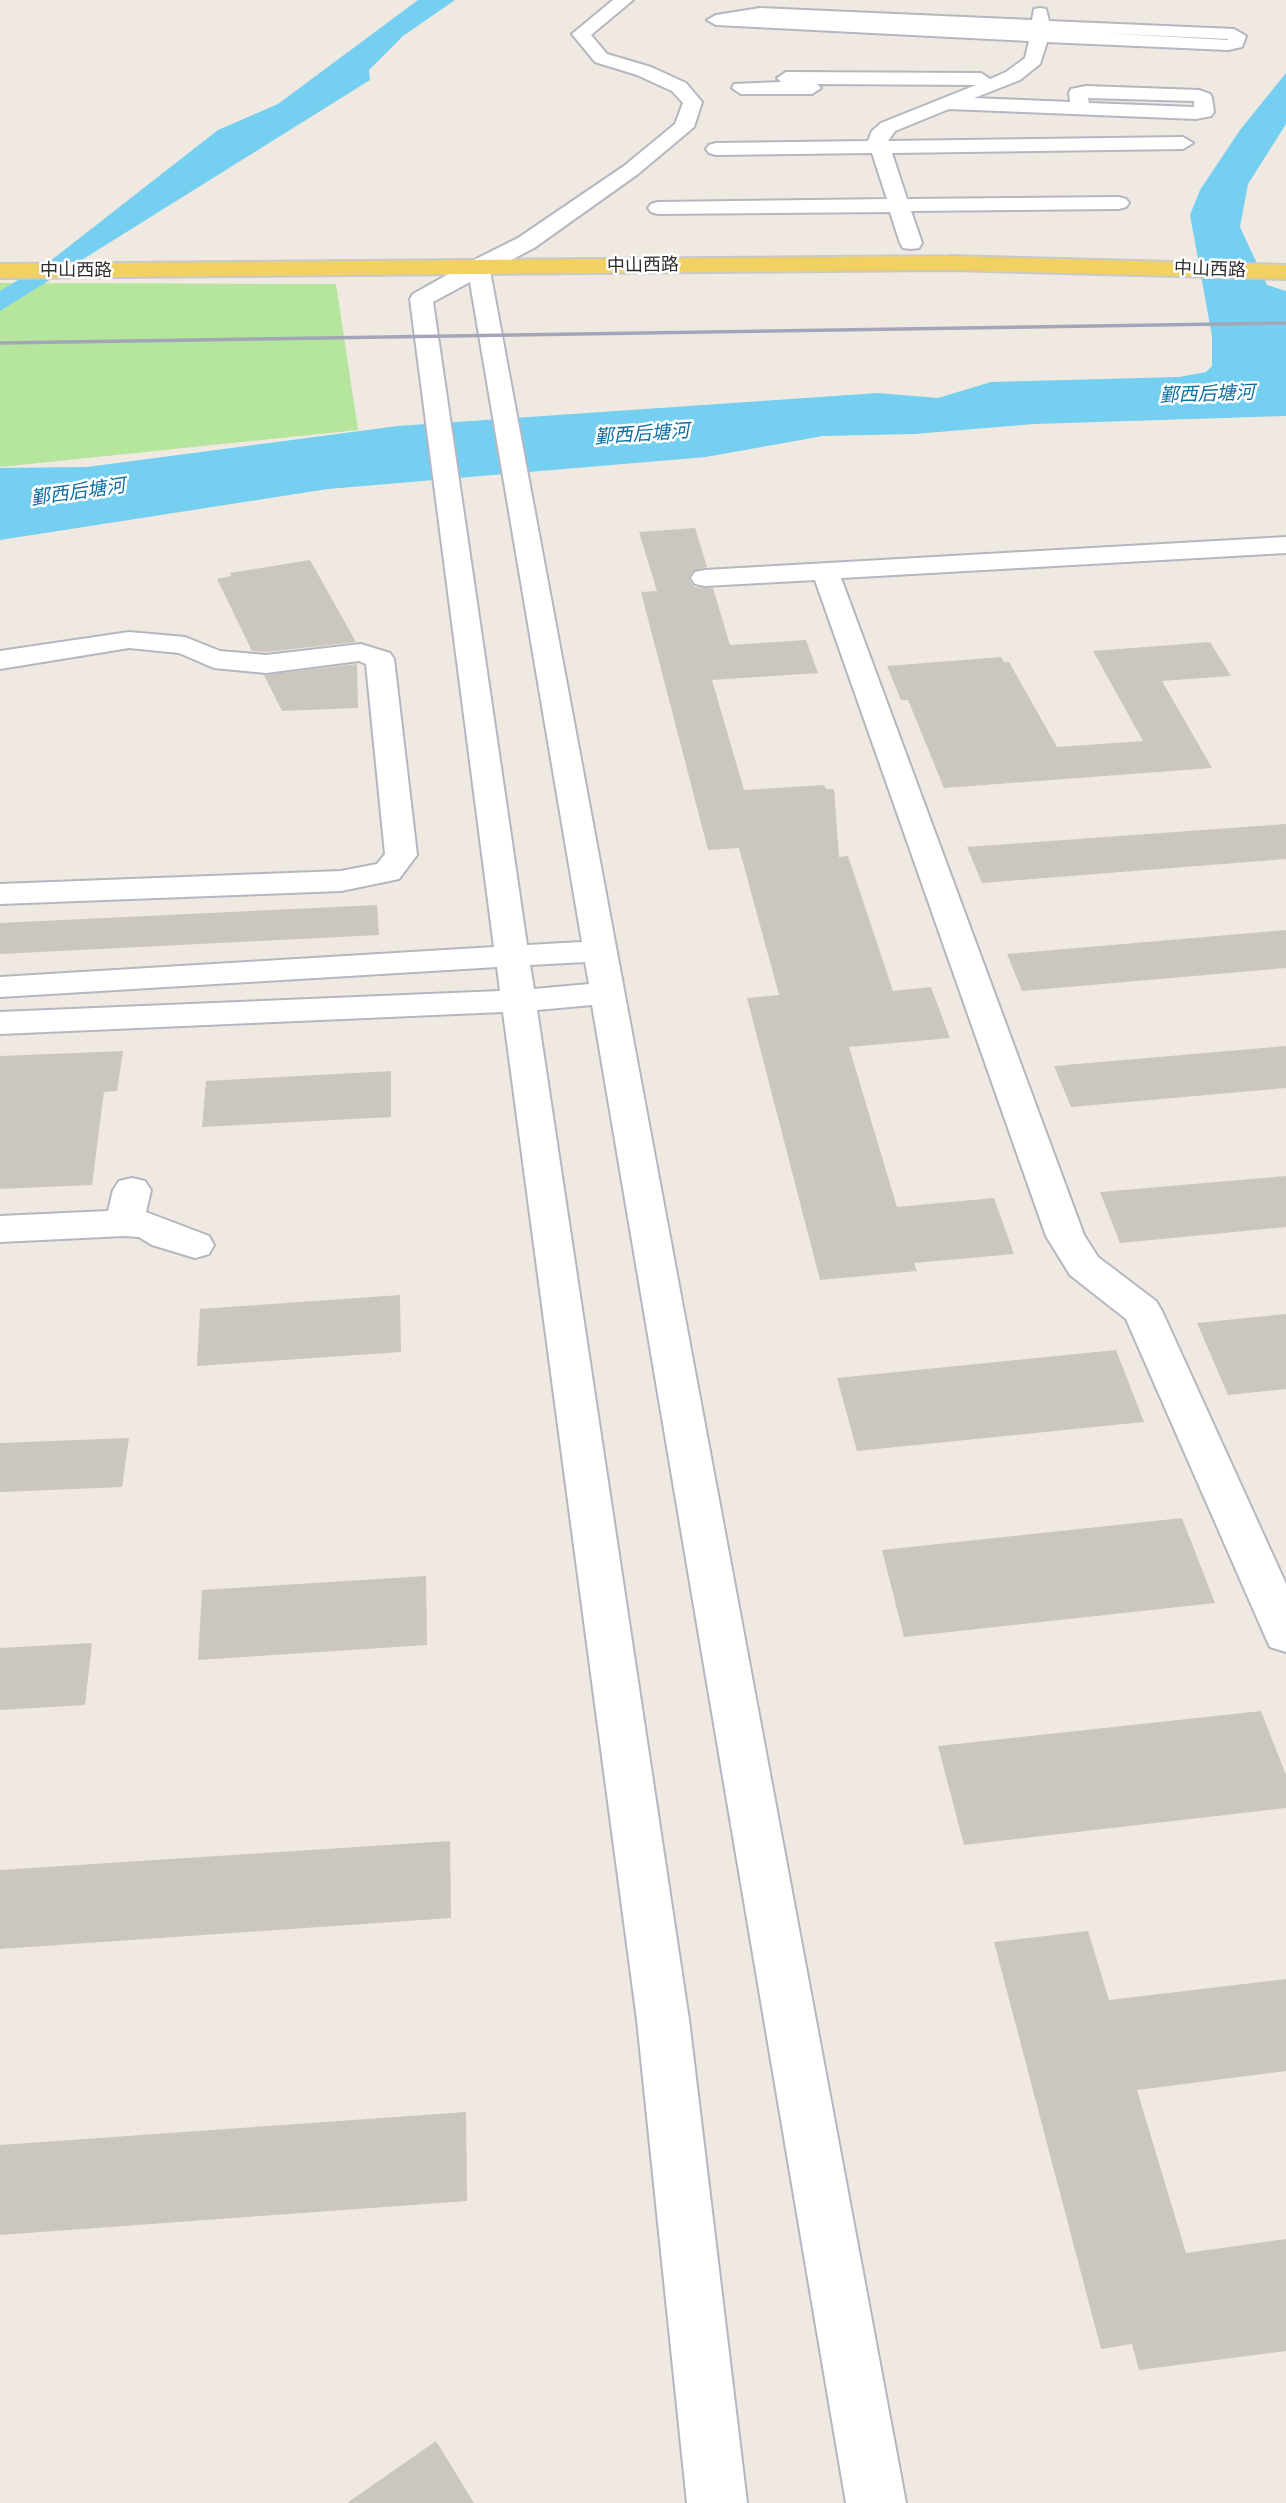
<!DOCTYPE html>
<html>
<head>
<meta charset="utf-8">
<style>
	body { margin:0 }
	canvas { display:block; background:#efe9e1 }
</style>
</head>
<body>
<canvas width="1286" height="2503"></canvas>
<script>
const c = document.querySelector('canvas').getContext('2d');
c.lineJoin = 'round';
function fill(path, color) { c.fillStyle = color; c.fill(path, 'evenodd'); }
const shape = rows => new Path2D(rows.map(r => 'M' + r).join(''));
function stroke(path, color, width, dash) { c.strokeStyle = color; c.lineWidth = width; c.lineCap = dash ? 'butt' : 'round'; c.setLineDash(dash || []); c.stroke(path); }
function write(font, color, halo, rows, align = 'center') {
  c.font = font + ' "Archivo Narrow","Noto Sans SC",sans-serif'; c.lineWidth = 5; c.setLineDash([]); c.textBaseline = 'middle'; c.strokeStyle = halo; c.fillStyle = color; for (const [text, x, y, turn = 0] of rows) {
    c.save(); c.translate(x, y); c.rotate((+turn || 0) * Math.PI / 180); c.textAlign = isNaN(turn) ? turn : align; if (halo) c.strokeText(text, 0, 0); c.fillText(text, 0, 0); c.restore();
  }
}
fill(shape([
	[0,283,336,284,358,430,0,467]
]), '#b6e59e');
fill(shape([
	[418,0,455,0,403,36,369,70,370,80,0,311,0,291,54,258,218,130,278,104],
	[1286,73,1286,124,1248,184,1240,227,1267,285,1286,291,1286,416,1034,424,915,434,823,436,706,457,328,489,0,540,0,468,87,467,398,426,878,393,938,398,991,382,1179,377,1206,372,1212,366,1212,336,1190,215,1200,190,1240,130]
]), '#75cff0');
fill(shape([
	[695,528,707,567,693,571,689,579,694,587,713,588,730,645,806,640,818,673,712,680,744,790,824,785,826,789,834,789,839,857,848,856,893,991,931,987,950,1038,849,1047,897,1207,994,1198,1014,1254,914,1263,917,1271,820,1280,747,998,779,995,739,848,708,850,641,592,657,591,639,532],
	[310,560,356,642,266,652,252,651,217,579,231,576,230,573],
	[1210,642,1231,676,1162,681,1212,768,944,788,908,700,901,700,887,666,1001,657,1004,662,1009,662,1057,747,1143,741,1093,651],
	[357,664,358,708,282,711,264,675],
	[1286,824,1286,859,982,883,967,847],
	[377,905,379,935,0,954,0,923],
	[1286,930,1286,968,1022,991,1007,954],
	[1286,1046,1286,1088,1071,1107,1054,1066],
	[123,1051,117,1091,104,1092,92,1185,0,1189,0,1056],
	[391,1071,391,1117,202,1127,206,1081],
	[1286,1176,1286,1227,1120,1243,1100,1192],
	[400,1295,401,1352,197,1366,200,1309],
	[1286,1314,1286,1389,1228,1395,1197,1323],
	[1116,1350,1144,1422,857,1451,837,1378],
	[129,1438,122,1487,0,1492,0,1443],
	[1182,1518,1215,1603,904,1637,882,1550],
	[426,1576,427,1645,198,1660,202,1590],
	[92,1643,85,1705,0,1710,0,1648],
	[1261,1711,1286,1775,1286,1808,964,1845,938,1746],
	[450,1841,451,1918,0,1949,0,1870],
	[1088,1931,1109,2000,1286,1979,1286,2071,1137,2090,1186,2253,1286,2239,1286,2351,1139,2370,1132,2344,1101,2349,994,1942],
	[466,2112,467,2201,0,2235,0,2145],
	[436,2441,474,2503,347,2503]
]), '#cbc7bf');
const minor = shape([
	[613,0,633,0,591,35,607,54,651,67,686,83,702,102,694,127,638,174,534,248,490,271,906,2503,846,2503,592,1005,537,1010,689,2020,747,2503,687,2503,637,2020,503,1012,0,1034,0,1012,500,991,497,967,0,997,0,977,494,947,410,299,413,294,470,262,518,238,624,166,675,124,683,103,672,91,637,75,595,62,572,34,613,0],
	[470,282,582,942,527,945,433,302,470,282],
	[585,962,589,984,534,989,530,965,585,962],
	[760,8,1032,20,1034,9,1040,8,1046,9,1049,21,1234,29,1246,36,1242,47,1228,50,1047,42,1040,64,1020,80,974,98,1070,102,1069,93,1071,89,1086,86,1199,90,1210,94,1212,98,1214,112,1211,116,1196,119,949,109,895,131,888,141,1183,137,1193,143,1183,149,892,153,907,199,1119,197,1126,199,1129,203,1126,207,1119,209,911,211,922,243,919,248,911,249,903,248,900,243,890,212,658,214,651,212,648,208,651,204,658,202,887,199,872,153,716,155,709,153,706,149,709,145,716,143,868,141,872,131,881,123,976,85,817,84,821,88,812,94,741,94,732,88,734,84,781,82,777,78,786,72,981,73,990,79,1006,72,1025,58,1029,41,716,25,707,20,716,15,760,8],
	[1101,33,1228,39,1228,40,1101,33],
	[1088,98,1194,101,1194,107,1089,103,1088,98],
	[1286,537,1286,553,841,578,1084,1235,1098,1257,1156,1301,1162,1311,1286,1584,1286,1652,1270,1647,1264,1634,1126,1319,1070,1275,1046,1236,815,580,705,586,695,584,691,578,695,572,705,570,1286,537],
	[129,632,185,637,220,651,266,655,361,644,390,653,394,659,417,855,399,879,341,891,0,904,0,884,341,871,377,864,385,854,366,664,359,661,266,673,214,668,179,653,129,648,0,669,0,651,129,632],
	[132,1178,145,1181,151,1190,146,1212,209,1236,214,1245,209,1254,195,1258,152,1245,139,1237,124,1236,0,1242,0,1216,108,1211,113,1190,119,1181,132,1178]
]);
const major = shape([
	[950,256,1286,265,1286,279,950,270,0,278,0,264,950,256]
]);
stroke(minor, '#b4b7c1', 4);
stroke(major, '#c9c9c9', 4);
fill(minor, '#fff');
fill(major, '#f2d163');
stroke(shape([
	[0,343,1286,323]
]), '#a3a6b8', 3.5);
write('18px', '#2e2e2e', '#fff', [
	["中山西路",643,266,-1],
	["中山西路",1210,270,2],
	["中山西路",76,271]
]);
write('italic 19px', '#0d6fa3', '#fff', [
	["鄞西后塘河",1207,395,-2],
	["鄞西后塘河",642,435,-4],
	["鄞西后塘河",78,493,-8]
]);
</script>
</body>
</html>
